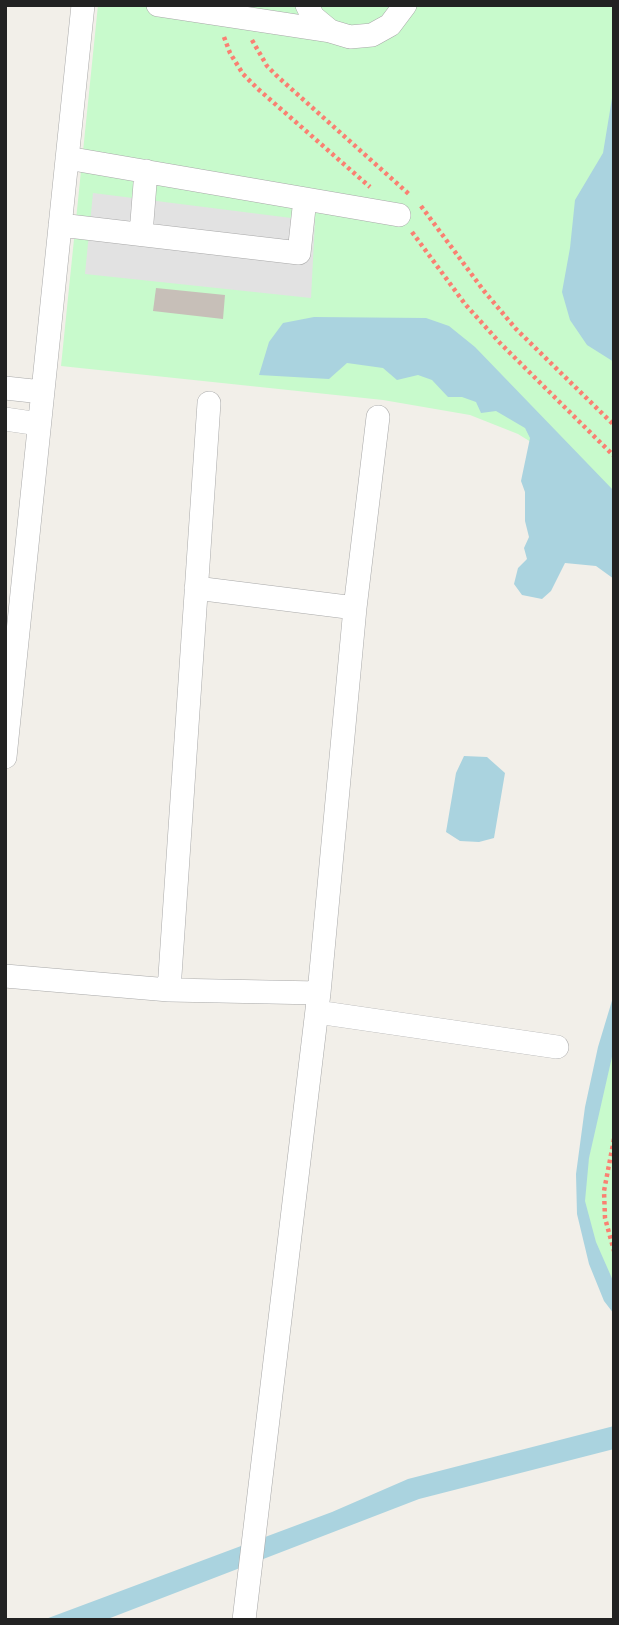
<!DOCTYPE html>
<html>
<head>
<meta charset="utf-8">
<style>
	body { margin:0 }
	#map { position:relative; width:619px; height:1625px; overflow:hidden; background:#f2efe9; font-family:"Nunito Sans",sans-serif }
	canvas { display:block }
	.frame { position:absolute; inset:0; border:7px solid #222; pointer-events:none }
</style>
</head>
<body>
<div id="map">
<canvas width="619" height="1625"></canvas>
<div class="frame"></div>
</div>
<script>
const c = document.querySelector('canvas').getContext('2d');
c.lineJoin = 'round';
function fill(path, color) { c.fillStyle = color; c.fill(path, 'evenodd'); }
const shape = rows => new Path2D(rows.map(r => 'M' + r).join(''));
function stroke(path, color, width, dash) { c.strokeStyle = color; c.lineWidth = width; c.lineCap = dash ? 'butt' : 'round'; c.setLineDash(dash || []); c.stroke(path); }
fill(shape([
	[98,5,614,5,614,505,581,473,518,434,470,415,383,400,61,366],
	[614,1024,614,1302,581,1199]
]), '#c8facc');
fill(shape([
	[93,193,315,221,311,298,85,274]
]), '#e2e2e2');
fill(shape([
	[614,86,614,362,587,345,570,320,562,292,570,248,575,200,603,153],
	[314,317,426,318,449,326,475,347,614,491,614,579,596,566,565,563,551,591,542,599,522,595,514,584,518,568,527,559,524,548,529,537,525,521,525,492,521,481,530,438,525,428,496,411,481,413,476,402,462,397,448,397,432,380,418,375,397,380,383,368,347,363,329,379,259,375,269,342,283,323],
	[464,756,487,757,505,773,494,838,479,842,460,841,446,832,456,773],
	[614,994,614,1048,589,1158,585,1201,596,1242,614,1283,614,1314,604,1301,589,1264,577,1214,576,1174,585,1107,598,1047],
	[614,1426,614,1449,419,1499,105,1620,43,1620,332,1512,408,1479]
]), '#aad3df');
fill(shape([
	[156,288,225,295,223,319,153,311]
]), '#c7bfb8');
const minor = shape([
	[158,5,330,31],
	[307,5,313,17,330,31,350,37,372,35,390,25,405,5],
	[67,158,399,215],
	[60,225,299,253,305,199],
	[141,234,146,171],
	[5,388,42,392],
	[5,419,39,424],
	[196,588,355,608],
	[5,757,83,5],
	[5,976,169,990,319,993],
	[169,990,209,403],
	[317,1012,557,1047],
	[244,1620,319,993,355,608,378,417]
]);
stroke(minor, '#a9a9a9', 24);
stroke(shape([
	[224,37,230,53,243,74,258,89,370,187],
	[252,40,267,66,278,77,410,195],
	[421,206,484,291,516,329,614,425],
	[412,232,465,304,500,343,614,456],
	[614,1139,604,1191,605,1218,614,1251]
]), '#fa8072', 4.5, [3.5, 3.5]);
stroke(minor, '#fff', 23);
</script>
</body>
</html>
